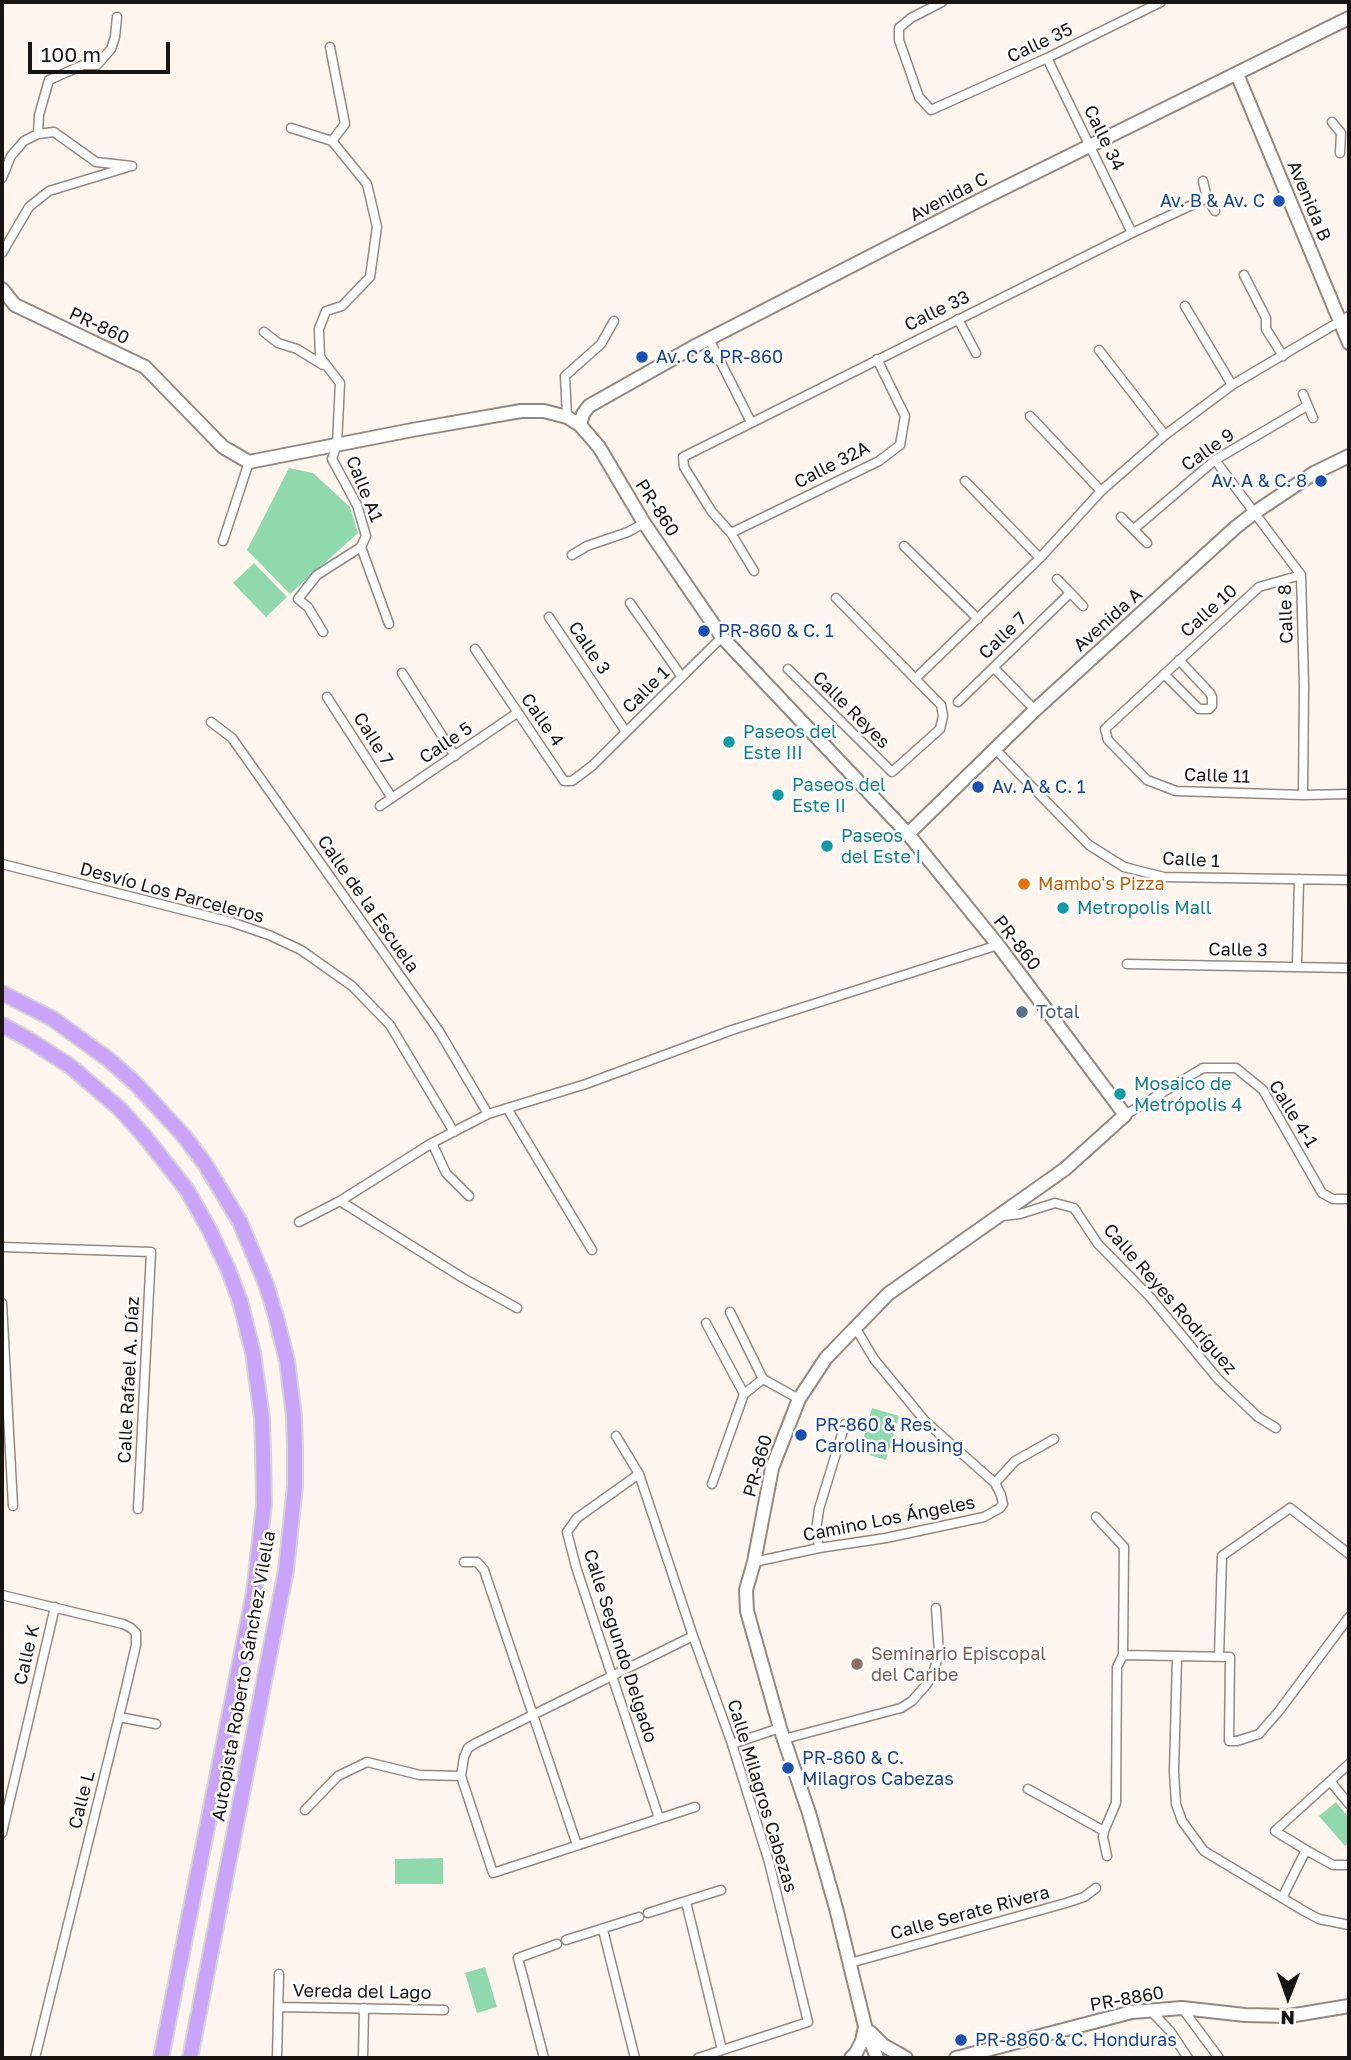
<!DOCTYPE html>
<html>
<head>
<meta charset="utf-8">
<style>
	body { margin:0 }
	#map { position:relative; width:1351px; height:2060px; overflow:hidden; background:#fff5ef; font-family:"Golos Text",sans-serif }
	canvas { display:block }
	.frame { position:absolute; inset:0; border:4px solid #171412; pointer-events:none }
	.north { position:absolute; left:1253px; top:1962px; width:70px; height:70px; -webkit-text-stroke:5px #fff; paint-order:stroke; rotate:181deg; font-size:19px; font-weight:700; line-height:28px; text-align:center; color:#171412 }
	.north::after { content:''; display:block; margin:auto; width:24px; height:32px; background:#171412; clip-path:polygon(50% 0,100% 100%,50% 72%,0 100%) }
	.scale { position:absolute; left:28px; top:42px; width:142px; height:32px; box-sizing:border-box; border:4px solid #171412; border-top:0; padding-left:9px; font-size:21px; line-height:24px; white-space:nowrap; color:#171412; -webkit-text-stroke:5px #fff; paint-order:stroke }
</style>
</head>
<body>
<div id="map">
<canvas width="1351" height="2060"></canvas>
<div class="frame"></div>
<div class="north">N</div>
<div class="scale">100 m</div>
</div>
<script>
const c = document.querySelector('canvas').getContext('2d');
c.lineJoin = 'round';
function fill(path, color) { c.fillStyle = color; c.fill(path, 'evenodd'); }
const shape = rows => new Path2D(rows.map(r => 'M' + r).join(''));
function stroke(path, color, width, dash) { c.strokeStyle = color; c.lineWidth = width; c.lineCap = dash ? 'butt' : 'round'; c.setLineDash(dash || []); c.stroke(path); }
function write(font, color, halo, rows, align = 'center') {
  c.font = font + ' "Golos Text",sans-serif'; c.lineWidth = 5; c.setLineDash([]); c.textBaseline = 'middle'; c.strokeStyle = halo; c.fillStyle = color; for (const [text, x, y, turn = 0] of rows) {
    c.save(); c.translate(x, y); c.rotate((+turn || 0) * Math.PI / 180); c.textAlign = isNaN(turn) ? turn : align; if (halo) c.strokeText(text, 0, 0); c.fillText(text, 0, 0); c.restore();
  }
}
fill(shape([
	[289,468,313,473,350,507,358,533,290,594,247,550],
	[254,563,287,597,266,617,233,583],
	[872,1408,899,1416,886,1460,859,1452],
	[1336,1802,1349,1818,1349,1842,1345,1846,1319,1816],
	[443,1858,443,1884,395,1884,395,1859],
	[485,1967,497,2007,477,2013,465,1973]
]), '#90d8ad');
const street = shape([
	[942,2,911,18,899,28,899,40,919,97,931,110,1047,58,1161,2],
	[117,17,115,37,111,49,97,65,83,65,49,80,39,115,38,134,54,132,96,162,132,166],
	[330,47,345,124,332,141],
	[1047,58,1132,233],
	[1332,122,1341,133,1340,153],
	[291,128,332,141],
	[2,178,11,156,24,141,38,134],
	[1203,181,1207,198,1215,211],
	[2,253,29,207,49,191,128,167],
	[1244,275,1266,318,1266,329,1283,356],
	[1185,306,1232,385],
	[958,319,976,353],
	[264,332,278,343,297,349,323,365],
	[709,339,751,422],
	[1099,350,1165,435],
	[1303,394,1313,418],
	[1030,416,1101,491],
	[567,417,565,376,601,344,614,321],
	[1215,460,1301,575,1304,685,1303,795],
	[965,481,1040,558],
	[1121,517,1147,543],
	[1134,529,1215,460,1307,406],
	[731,533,879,461,900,445,905,416,877,359],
	[223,541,249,462],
	[904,546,978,619],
	[361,547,389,624],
	[572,555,587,546,628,532,644,523],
	[754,571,731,533,712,512,684,467,683,457,1132,233,1207,198],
	[1301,575,1259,587,1105,729,1108,740,1147,780,1176,791,1303,795,1349,794],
	[1057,579,1083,606],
	[630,603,682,677],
	[549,617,626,732],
	[323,632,308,607,298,599,317,575,361,547,366,536,357,505,332,459,337,444,340,383,320,357,319,329,326,311,342,306,370,277,377,227,367,184,332,141],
	[475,649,564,781,572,781,592,766,722,637],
	[994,668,1035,710],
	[788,669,892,772,940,729,943,716,941,705,836,598],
	[402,673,455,756],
	[1164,674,1199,709,1209,709,1212,706,1212,697,1210,693,1179,660],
	[915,679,1040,558,1101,491,1165,435,1232,385,1349,316],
	[327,697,392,798],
	[958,702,1070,593],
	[211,722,232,738,439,1031,488,1114],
	[995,749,1089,845,1124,867,1164,877,1349,880],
	[380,806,517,713],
	[2,864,231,922,269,935,301,950,352,986,390,1025,454,1132],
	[1127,964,1349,968],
	[1297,966,1299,879],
	[507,1108,592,1250],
	[1125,1115,1203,1068,1236,1068,1263,1090,1322,1193,1333,1199,1349,1199],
	[432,1143,446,1173,469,1196],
	[340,1201,463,1278,517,1308],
	[1002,1216,1020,1214,1055,1203,1074,1208,1098,1244,1150,1297,1218,1379,1258,1417,1276,1428],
	[299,1222,340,1201,432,1143,488,1114,586,1084,732,1030,998,945],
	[2,1247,151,1252,138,1509],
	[2,1303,13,1506],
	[730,1312,763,1379,799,1399],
	[706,1323,744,1394],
	[616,1436,639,1474,693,1636,732,1744,769,1862,808,2022,698,2058],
	[639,1474,577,1518,567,1532,576,1567,659,1818],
	[995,1483,1015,1461,1054,1439],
	[712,1484,744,1394,763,1379],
	[1096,1517,1124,1547,1123,1655],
	[819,1548,816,1531,819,1509,845,1424],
	[464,1562,477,1562,484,1570,577,1845],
	[754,1562,819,1548,886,1538,984,1517,1000,1508,1003,1504,1001,1495,995,1483,925,1421,874,1359,855,1327],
	[2,1595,123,1624,131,1628,136,1633,136,1645,126,1688,35,2058],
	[693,1636,476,1743,468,1748,464,1757,461,1776,493,1873,695,1807],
	[1177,1657,1174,1772,1176,1804,1182,1821,1204,1851,1304,1911,1319,1919,1349,1925],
	[1219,1657,1222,1556,1290,1508,1349,1554],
	[119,1717,156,1724],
	[784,1739,901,1708,912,1701,926,1685,933,1674,939,1653,936,1608],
	[732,1744,780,1728],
	[1330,1781,1349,1804],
	[1028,1789,1104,1831,1116,1803,1117,1667,1123,1655,1230,1657,1229,1741,1237,1741,1259,1734,1279,1711,1349,1617],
	[305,1810,338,1776,367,1762,420,1775,461,1776],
	[1104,1831,1103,1837,1107,1856],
	[2,1833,55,1607],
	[1306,1850,1333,1865,1349,1865],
	[1282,1898,1306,1850,1275,1831,1349,1764],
	[686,1902,722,2050],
	[648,1913,721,1890],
	[603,1930,635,2058],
	[566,1940,639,1917],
	[850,1963,1066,1903,1084,1897,1096,1888],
	[279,2007,444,2010],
	[1182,2008,1219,2058],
	[1150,2010,1170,2031,1188,2058],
	[277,2058,279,1974],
	[363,2058,364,2008],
	[544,2058,518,1958,557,1944]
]);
const secondary = shape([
	[1237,74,1349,343],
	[2,289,15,305,145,367,223,447,249,462,412,430,521,411,544,411,567,417,580,425,599,447,644,523,722,637,908,834,998,945,1125,1115,1065,1169,888,1294,826,1358,799,1399,772,1468,754,1562,746,1590,747,1611,780,1728,809,1813,836,1908,865,2026,877,2058],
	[580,425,583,414,589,406,697,345,984,198,1349,18],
	[908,834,1035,710,1236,527,1254,513,1314,473,1349,456],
	[870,2032,883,2045,906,2058],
	[851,2058,856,2053,862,2041,865,2027],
	[956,2058,1132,2012,1182,2008,1245,2015,1289,2016,1349,2006]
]);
const highway = shape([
	[2,993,53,1019,108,1059,135,1083,184,1136,205,1164,240,1222,266,1284,276,1317,287,1361,294,1416,295,1451,295,1486,286,1570,190,2058],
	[2,1025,28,1039,70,1066,120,1109,146,1138,187,1190,209,1229,228,1269,240,1301,253,1353,262,1418,263,1454,264,1504,254,1592,161,2058]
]);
stroke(street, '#928983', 11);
stroke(secondary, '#928983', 16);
stroke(highway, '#d5d5d4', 18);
stroke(street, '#fff', 8);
stroke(secondary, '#fff', 12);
stroke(highway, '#caa4fa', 14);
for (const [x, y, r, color] of [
	[1279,201,7,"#1a4fb4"],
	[642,357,7,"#1a4fb4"],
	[1321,481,7,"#1a4fb4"],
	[704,631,7,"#1a4fb4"],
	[729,742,7,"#0f9aa8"],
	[978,787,7,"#1a4fb4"],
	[778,795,7,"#0f9aa8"],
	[827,846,7,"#0f9aa8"],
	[1024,884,7,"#e8710a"],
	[1063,908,7,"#0f9aa8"],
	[1022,1012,7,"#5c6f8a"],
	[1120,1094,7,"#0f9aa8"],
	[801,1435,7,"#1a4fb4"],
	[857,1664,7,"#8d6e63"],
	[788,1768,7,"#1a4fb4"],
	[961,2040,7,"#1a4fb4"]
]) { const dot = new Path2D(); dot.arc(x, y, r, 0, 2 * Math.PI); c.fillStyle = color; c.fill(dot); stroke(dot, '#fff', 2.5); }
write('18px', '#171412', '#fff', [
	["Calle 35",1040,43,-25],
	["Calle 34",1104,138,64],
	["Avenida C",949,197,-27],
	["Avenida B",1309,201,67],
	["Calle 33",937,311,-26],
	["PR-860",99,326,25],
	["Calle 9",1208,450,-35],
	["Calle 32A",832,465,-27],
	["Calle A1",364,489,68],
	["PR-860",657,508,57],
	["Calle 10",1209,611,-42],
	["Calle 8",1286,614,-92],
	["Avenida A",1108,620,-42],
	["Calle 7",1003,636,-44],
	["Calle 3",589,648,56],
	["Calle 1",646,690,-45],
	["Calle Reyes",851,710,45],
	["Calle 4",542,720,55],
	["Calle 7",373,739,58],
	["Calle 5",446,743,-34],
	["Calle 11",1217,776,2],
	["Calle 1",1191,860,3],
	["Desvío Los Parceleros",172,893,15],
	["Calle de la Escuela",368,904,55],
	["PR-860",1017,943,52],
	["Calle 3",1238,950,1],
	["Calle 4-1",1293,1114,58],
	["Calle Reyes Rodríguez",1170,1299,49],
	["Calle Rafael A. Díaz",129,1380,-87],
	["PR-860",758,1466,-74],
	["Camino Los Ángeles",889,1519,-11],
	["Calle Segundo Delgado",620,1646,72],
	["Calle K",27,1655,-77],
	["Autopista Roberto Sánchez Vilella",244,1676,-80],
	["Calle Milagros Cabezas",762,1796,73],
	["Calle L",82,1800,-76],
	["Calle Serate Rivera",970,1913,-15],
	["Vereda del Lago",362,1992,1],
	["PR-8860",1127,1999,-10]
]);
write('18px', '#164399', '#fff', [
	["Av. B & Av. C",1265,201,"right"],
	["Av. C & PR-860",656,357],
	["Av. A & C. 8",1307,481,"right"],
	["PR-860 & C. 1",718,631],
	["Av. A & C. 1",992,787],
	["PR-860 & Res.",815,1425],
	["Carolina Housing",815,1446],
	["PR-860 & C.",802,1758],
	["Milagros Cabezas",802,1779],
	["PR-8860 & C. Honduras",975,2040]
], 'left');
write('18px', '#0d838f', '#fff', [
	["Paseos del",743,732],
	["Este III",743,753],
	["Paseos del",792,785],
	["Este II",792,806],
	["Paseos",841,836],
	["del Este I",841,857],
	["Metropolis Mall",1077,908],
	["Mosaico de",1134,1084],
	["Metrópolis 4",1134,1105]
], 'left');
write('18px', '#c56008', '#fff', [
	["Mambo's Pizza",1038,884]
], 'left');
write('18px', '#4e5e75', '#fff', [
	["Total",1036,1012]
], 'left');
write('18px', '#785e54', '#fff', [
	["Seminario Episcopal",871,1654],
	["del Caribe",871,1675]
], 'left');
</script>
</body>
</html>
